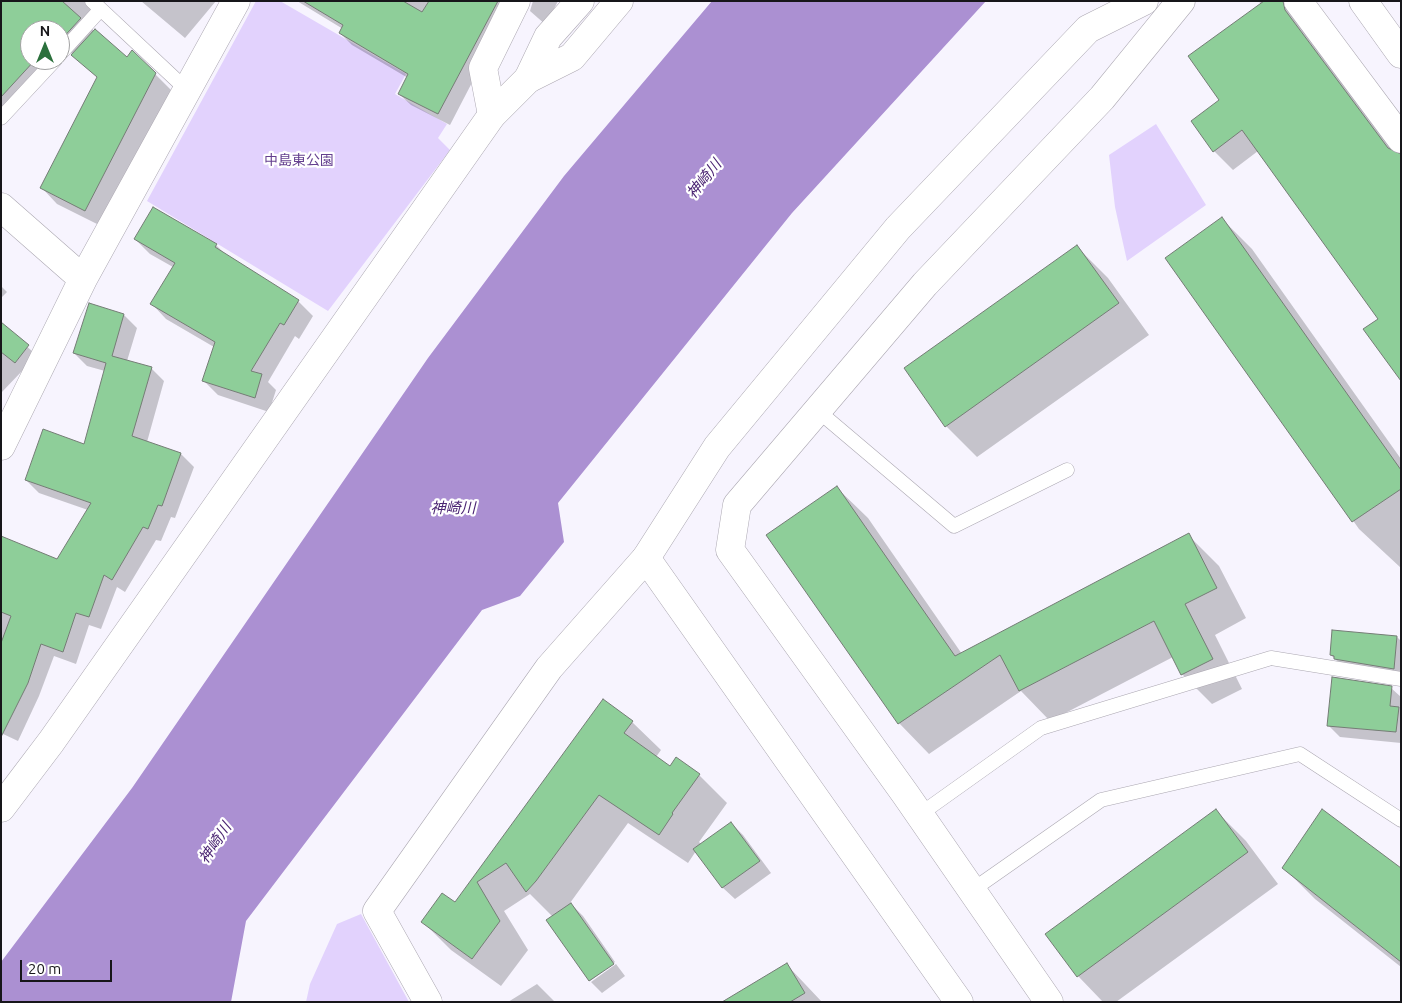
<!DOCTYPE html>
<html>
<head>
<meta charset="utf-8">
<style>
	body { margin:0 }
	#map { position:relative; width:1402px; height:1003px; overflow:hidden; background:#f7f4fe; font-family:Ubuntu,sans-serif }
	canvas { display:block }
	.frame { position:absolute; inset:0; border:2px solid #17161a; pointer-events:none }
	.north { position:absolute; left:20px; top:20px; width:50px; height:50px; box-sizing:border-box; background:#fff; border:1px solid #a2a2a3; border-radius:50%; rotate:0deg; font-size:14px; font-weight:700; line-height:20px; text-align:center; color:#17161a }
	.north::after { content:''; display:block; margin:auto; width:18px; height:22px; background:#2b703c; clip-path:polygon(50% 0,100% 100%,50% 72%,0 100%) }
	.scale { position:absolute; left:20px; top:960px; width:92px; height:22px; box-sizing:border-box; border:2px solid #17161a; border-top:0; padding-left:6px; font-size:15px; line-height:18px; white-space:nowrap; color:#17161a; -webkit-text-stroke:4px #fff; paint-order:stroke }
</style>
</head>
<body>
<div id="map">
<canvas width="1402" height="1003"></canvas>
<div class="frame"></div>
<div class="north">N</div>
<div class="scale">20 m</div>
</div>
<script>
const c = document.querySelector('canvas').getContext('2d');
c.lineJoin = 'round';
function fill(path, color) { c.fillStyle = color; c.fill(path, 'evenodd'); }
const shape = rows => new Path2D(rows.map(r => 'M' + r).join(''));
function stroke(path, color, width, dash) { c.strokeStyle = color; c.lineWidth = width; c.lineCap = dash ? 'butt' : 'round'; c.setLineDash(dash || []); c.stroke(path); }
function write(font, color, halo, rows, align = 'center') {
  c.font = font + ' Ubuntu,"Noto Sans JP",sans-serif'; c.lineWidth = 4.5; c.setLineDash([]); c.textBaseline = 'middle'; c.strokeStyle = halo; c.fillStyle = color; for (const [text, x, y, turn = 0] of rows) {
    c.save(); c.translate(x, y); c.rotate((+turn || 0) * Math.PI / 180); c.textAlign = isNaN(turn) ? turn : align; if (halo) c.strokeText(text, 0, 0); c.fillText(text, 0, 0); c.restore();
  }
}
fill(shape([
	[256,1,280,1,406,74,395,94,447,124,438,138,450,150,328,311,147,201],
	[1156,124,1206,205,1127,261,1115,207,1109,155],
	[361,914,409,1002,306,1002,310,984,337,924]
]), '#e2d2fd');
fill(shape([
	[712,1,986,1,792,213,558,503,564,542,520,596,482,610,246,921,231,1002,1,1002,1,962,132,788,428,358,564,176]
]), '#ab90d2');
fill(shape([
	[1,1,103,1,85,23,127,58,155,74,171,90,101,226,57,204,42,188,98,78,71,53,65,50,60,55,60,30,30,30,30,60,55,60,1,118],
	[141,1,216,1,185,38],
	[297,1,518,1,491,46,450,125,411,105,399,94,408,78,352,45,340,33,343,29],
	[533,1,558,1,546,25,530,11],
	[1259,1,1291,1,1304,31,1397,155,1380,319,1258,151,1233,170,1214,151,1221,100,1261,5],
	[1222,219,1252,249,1401,459,1401,568,1359,529,1167,258],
	[135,239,216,245,229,258,298,301,313,316,299,339,295,336,268,382,276,390,269,412,218,395,204,381,214,347,166,319,152,304,173,267,150,254],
	[1077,247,1108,278,1149,335,977,457,946,426],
	[1,286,7,292,1,298],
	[89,305,124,315,137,328,127,361,151,368,164,381,147,442,181,454,194,467,175,518,171,517,161,541,156,540,125,592,117,587,101,629,89,625,76,664,54,656,39,696,18,741,1,733,1,537,58,561,88,510,39,493,26,480,85,445,105,371,87,366,74,353],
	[1,324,40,358,27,374,23,370,1,393],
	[837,488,868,518,962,654,1188,535,1219,566,1246,618,1215,635,1242,689,1212,704,1182,674,1173,657,1050,721,1021,691,929,754,899,723,768,535],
	[1397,637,1401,641,1401,680,1347,671,1331,655],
	[1391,688,1401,697,1401,743,1340,737,1328,725],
	[632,722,661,750,656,757,670,767,699,775,727,803,699,842,702,845,731,823,743,835,771,873,735,899,722,887,696,851,688,863,628,823,570,903,583,916,615,962,590,981,548,920,553,917,530,894,504,911,528,950,501,986,451,950,423,922,455,904],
	[1215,810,1246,841,1278,884,1116,1002,1103,1002,1078,976],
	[1284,868,1401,870,1401,967,1315,899],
	[616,964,625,976,602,993,591,982],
	[787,965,822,1002,724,1002],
	[537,984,555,1002,508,1002]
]), '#0003');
const building = shape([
	[1,1,62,1,81,18,60,41,60,30,30,30,30,60,35,60,1,97,1,1],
	[303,1,403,1,422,12,429,1,498,1,438,114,398,94,408,74,339,33,343,25,303,1],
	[1264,1,1283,1,1285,10,1388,148,1401,154,1401,381,1363,329,1378,319,1242,130,1213,152,1191,121,1219,100,1188,56,1264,1],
	[95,29,127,57,132,50,156,73,85,211,40,188,97,77,71,55,95,29],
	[153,207,217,244,215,247,299,300,284,325,280,323,251,371,262,374,255,398,202,381,215,342,150,304,175,263,134,239,153,207],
	[1222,217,1401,470,1401,489,1352,522,1165,258,1222,217],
	[1077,245,1119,303,945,427,904,368,1077,245],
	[89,303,124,314,112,356,152,367,132,436,181,453,162,506,158,505,148,529,143,527,112,580,104,575,89,617,76,613,63,652,41,644,28,683,1,737,1,643,11,616,1,612,1,536,57,559,91,503,25,480,43,429,84,444,106,363,73,353,89,303],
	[1,322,29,345,15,363,1,352,1,322],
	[837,486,955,656,1189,533,1217,588,1185,604,1213,659,1181,675,1154,621,1019,691,1000,655,898,724,766,535,837,486],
	[1332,630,1397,636,1394,669,1334,659,1334,656,1330,655,1332,630],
	[1332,677,1392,686,1390,706,1399,707,1396,732,1327,726,1332,677],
	[603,699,633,721,624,733,670,766,676,757,700,774,672,813,673,814,659,835,599,795,536,881,526,892,506,863,477,882,500,921,472,959,421,922,442,893,455,902,603,699],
	[1216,809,1248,852,1077,977,1045,934,1216,809],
	[1322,809,1401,868,1401,962,1282,868,1322,809],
	[731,822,760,861,722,888,693,849,731,822],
	[571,903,614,964,589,981,546,920,571,903],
	[787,963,805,993,790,1002,722,1002,787,963]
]);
fill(building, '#8ece99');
stroke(building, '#747c75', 1);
const service = shape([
	[92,1,187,90],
	[60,54,100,10],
	[1,118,55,60],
	[817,410,954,526,1067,470],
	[919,815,1041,728,1271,658,1401,679],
	[971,891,1101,800,1300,754,1401,820]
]);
const minor = shape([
	[1298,1,1401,139],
	[528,79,572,57,619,1],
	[528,79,548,37,580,1],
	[492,115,483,68,516,1],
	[1,207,83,279],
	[1,446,83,279,236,1],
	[646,558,717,447,898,228,1088,29,1144,1],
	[1049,1002,906,795,730,550,737,505,925,284,1102,98,1181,1]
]);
const tertiary = shape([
	[1,808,51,742,492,115,528,79],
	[428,1002,377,911,549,668,646,558,959,1002]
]);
const trunk = shape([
	[1363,1,1401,54]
]);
stroke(service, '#aba7b1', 15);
stroke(minor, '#aba7b1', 29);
stroke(tertiary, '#aba7b1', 29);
stroke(trunk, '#aba7b1', 29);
stroke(service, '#fff', 14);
stroke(minor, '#fff', 28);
stroke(tertiary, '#fff', 28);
stroke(trunk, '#fff', 28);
write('14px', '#643f8f', '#fff', [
	["中島東公園",299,160]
]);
write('italic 15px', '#4b2573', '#fff', [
	["神崎川",704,179,-51],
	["神崎川",453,508],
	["神崎川",215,843,-56]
]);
</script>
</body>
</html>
